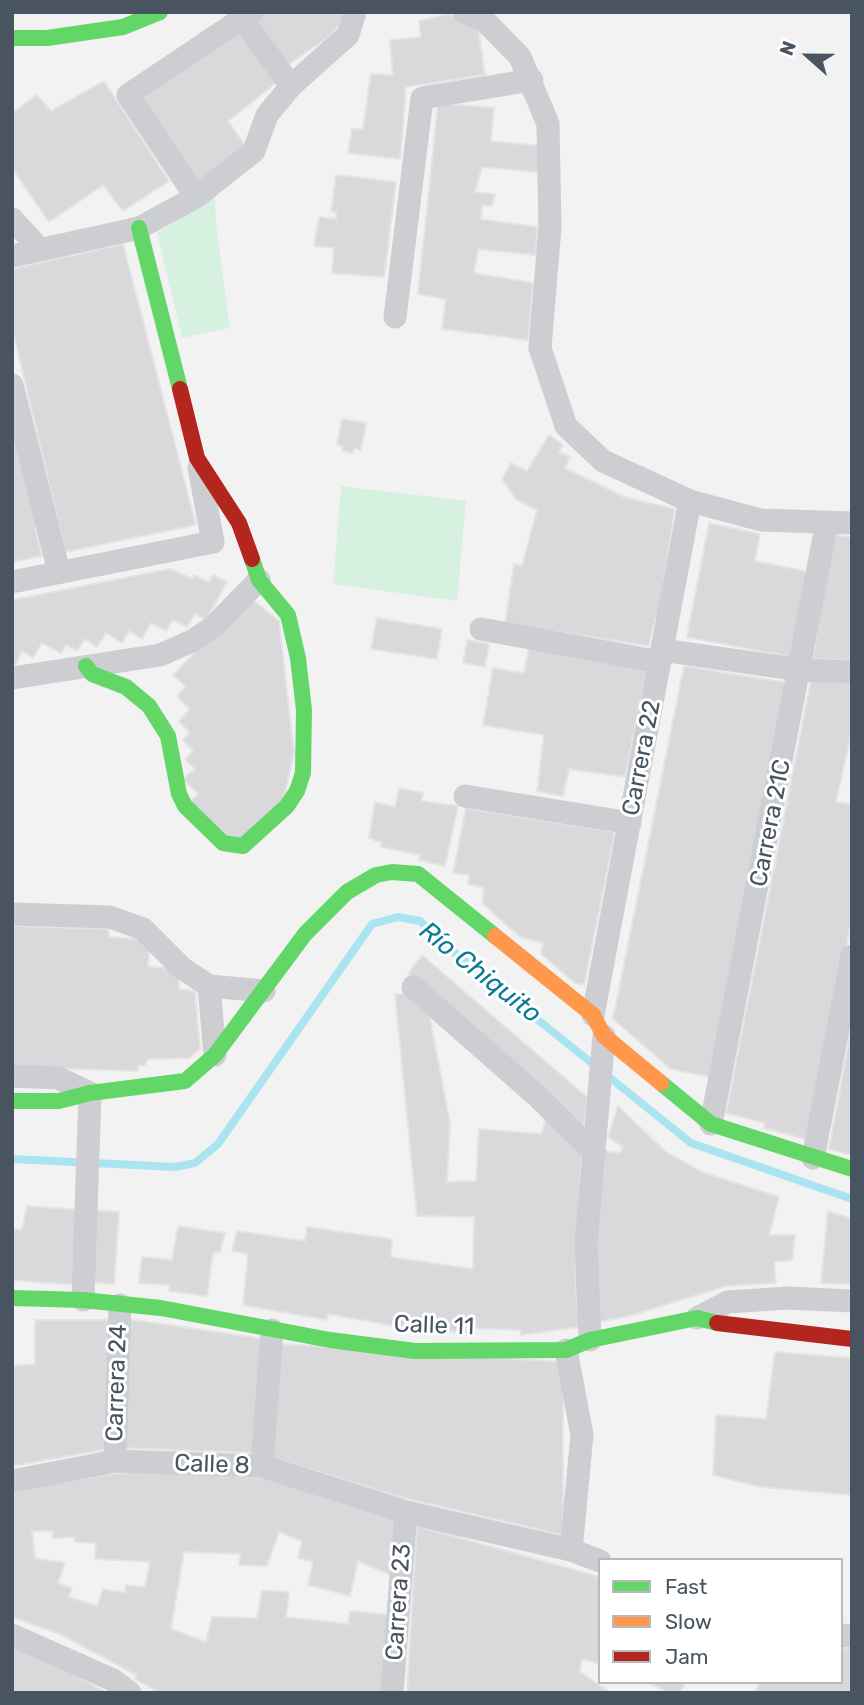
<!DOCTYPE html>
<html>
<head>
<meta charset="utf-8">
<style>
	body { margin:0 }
	#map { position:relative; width:864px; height:1705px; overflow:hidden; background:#f3f2f2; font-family:Rubik,sans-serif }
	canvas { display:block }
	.frame { position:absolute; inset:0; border:14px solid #485560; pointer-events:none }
	.legend { position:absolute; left:598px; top:1558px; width:245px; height:126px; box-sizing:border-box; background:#fff; border:2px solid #b6bbbf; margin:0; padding:9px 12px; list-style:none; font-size:21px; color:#485560 }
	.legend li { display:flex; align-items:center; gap:14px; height:35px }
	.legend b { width:35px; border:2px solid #b6bbbf }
	.north { position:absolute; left:773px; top:21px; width:70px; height:70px; -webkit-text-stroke:5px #fff; paint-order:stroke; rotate:291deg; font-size:19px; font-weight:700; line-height:28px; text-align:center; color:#485560 }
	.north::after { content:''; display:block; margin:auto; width:24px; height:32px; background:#485560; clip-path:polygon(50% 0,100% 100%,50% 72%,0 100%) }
</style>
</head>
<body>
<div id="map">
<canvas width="864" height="1705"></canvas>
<div class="frame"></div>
<ul class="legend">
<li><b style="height:9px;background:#63d668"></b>Fast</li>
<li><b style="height:9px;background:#ff974d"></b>Slow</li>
<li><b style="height:9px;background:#b3261e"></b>Jam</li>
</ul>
<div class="north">N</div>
</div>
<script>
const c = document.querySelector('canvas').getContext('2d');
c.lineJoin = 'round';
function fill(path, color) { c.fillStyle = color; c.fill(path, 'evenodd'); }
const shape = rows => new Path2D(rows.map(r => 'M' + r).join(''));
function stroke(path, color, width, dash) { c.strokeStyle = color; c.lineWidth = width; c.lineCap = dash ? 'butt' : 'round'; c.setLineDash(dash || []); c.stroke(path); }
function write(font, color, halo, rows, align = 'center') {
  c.font = font + ' Rubik,sans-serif'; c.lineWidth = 6; c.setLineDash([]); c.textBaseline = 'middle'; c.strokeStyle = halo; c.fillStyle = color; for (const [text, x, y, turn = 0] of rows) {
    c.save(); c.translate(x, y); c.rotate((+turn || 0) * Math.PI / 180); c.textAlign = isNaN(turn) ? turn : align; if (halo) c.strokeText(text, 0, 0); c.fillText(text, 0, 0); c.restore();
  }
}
fill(shape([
	[215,196,216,224,230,328,182,338,157,233],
	[341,486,466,501,457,601,333,584]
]), '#d6f1e0');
stroke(shape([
	[12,1159,175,1167,195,1163,218,1144,372,924,398,917,420,921,450,949,691,1143,852,1199]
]), '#aae4f1', 8);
const building = shape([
	[265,12,348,12,331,35,286,66,254,19,265,12],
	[448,14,478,27,485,75,406,87,400,159,348,153,352,129,363,129,371,74,393,75,390,40,421,37,419,21,448,14],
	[240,33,277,82,228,121,247,148,199,182,142,99,240,33],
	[104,81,169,181,123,211,103,185,49,222,12,168,12,113,37,95,51,111,104,81],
	[438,103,494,108,491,141,540,146,538,172,482,167,475,192,495,194,492,206,482,206,481,219,537,227,536,255,478,249,474,273,533,283,528,340,442,329,446,299,418,294,438,103],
	[336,175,396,182,384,277,332,273,334,248,314,246,319,217,336,219,336,212,331,212,336,175],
	[123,244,196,525,65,552,12,326,12,269,123,244],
	[342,419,366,423,361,450,354,448,353,453,342,451,343,446,337,445,342,419],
	[12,431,39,526,35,528,42,556,12,562,12,431],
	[549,435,563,445,559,452,570,457,565,468,624,497,675,509,658,619,655,619,649,646,505,624,514,564,522,566,537,510,516,499,502,479,511,463,527,471,549,435],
	[709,523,760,534,755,561,810,572,791,657,687,637,709,523],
	[832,534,852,538,852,661,813,659,832,534],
	[170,569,192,579,194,575,209,582,213,575,227,582,206,620,195,614,187,627,173,620,166,631,151,623,142,639,129,631,122,643,106,633,97,647,85,639,77,651,66,645,61,653,42,643,33,658,22,651,15,665,12,663,12,600,170,569],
	[249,597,279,621,294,753,282,806,238,846,189,803,198,794,183,779,195,769,185,759,193,751,183,740,190,733,179,721,190,709,177,696,186,687,173,675,249,597],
	[377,618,442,629,437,659,371,649,377,618],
	[467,640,489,644,485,667,463,663,467,640],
	[529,647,647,670,625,777,569,769,563,796,537,791,544,735,483,725,493,668,524,673,529,647],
	[684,666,788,683,710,1077,671,1069,613,1019,684,666],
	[811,680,852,682,852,730,836,802,852,804,852,917,809,1140,764,1128,765,1123,726,1113,811,680],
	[399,788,423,793,422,801,458,806,445,866,419,860,420,855,381,847,382,843,369,838,375,802,395,807,399,788],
	[466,808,615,832,584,985,575,983,541,954,543,943,520,937,482,903,484,888,468,884,469,875,453,873,466,808],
	[12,926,109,929,109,937,150,940,148,966,179,970,179,989,195,991,200,1049,189,1058,148,1059,145,1065,138,1066,138,1071,12,1067,12,926],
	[422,955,588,1098,583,1131,448,1006,408,974,422,955],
	[395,994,412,994,429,1013,450,1123,447,1182,476,1181,479,1129,542,1134,545,1119,582,1152,575,1271,579,1327,521,1335,520,1330,467,1328,467,1333,417,1330,328,1314,327,1320,243,1305,248,1254,232,1251,237,1231,305,1241,307,1227,392,1239,391,1257,473,1269,474,1217,417,1216,395,994],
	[852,1023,852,1155,829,1149,852,1023],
	[618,1106,666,1152,702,1172,779,1197,769,1235,795,1235,792,1260,774,1262,776,1283,726,1286,629,1316,599,1322,595,1247,605,1151,620,1153,623,1147,608,1137,618,1106],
	[27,1206,82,1210,78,1285,12,1280,12,1229,22,1230,27,1206],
	[92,1210,119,1212,114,1284,90,1282,92,1210],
	[828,1211,852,1219,852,1284,821,1283,828,1211],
	[178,1226,225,1233,220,1252,213,1253,207,1296,169,1291,170,1285,139,1283,142,1257,172,1260,178,1226],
	[128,1319,264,1339,257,1453,121,1448,128,1319],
	[35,1320,111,1320,107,1449,12,1466,12,1366,35,1364,35,1320],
	[280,1344,563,1362,563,1535,404,1498,269,1457,280,1344],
	[775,1352,852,1358,852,1495,761,1487,713,1475,716,1415,766,1419,775,1352],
	[142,1470,284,1479,395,1518,391,1575,358,1561,350,1596,308,1585,313,1562,298,1558,302,1541,279,1532,267,1566,239,1565,240,1554,184,1552,171,1629,206,1642,212,1617,257,1618,262,1590,289,1592,286,1617,348,1624,350,1611,390,1615,387,1693,160,1693,135,1679,136,1675,62,1635,12,1617,12,1488,142,1470],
	[32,1531,53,1531,52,1538,75,1537,75,1542,96,1543,95,1559,150,1562,145,1587,126,1585,125,1593,103,1589,97,1606,69,1597,72,1588,58,1583,65,1563,35,1558,32,1531],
	[417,1526,600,1577,600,1664,582,1659,580,1672,611,1693,407,1693,417,1526],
	[12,1646,48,1660,107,1693,12,1693,12,1646],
	[841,1647,852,1649,852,1693,754,1693,760,1682,841,1682,841,1647],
	[647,1682,685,1682,680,1693,669,1693,647,1682]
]);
fill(building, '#d9d9db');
stroke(building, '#e4e4e5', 2);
stroke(shape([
	[464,12,484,20,520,57,548,124,550,227,540,348,566,426,603,461,690,501,761,520,852,523],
	[243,20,291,86],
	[196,197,128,95,252,12],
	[12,219,39,248],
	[12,256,139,228,196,197,254,151,267,115,291,86,348,35,355,12],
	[395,317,422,98,532,80],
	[12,385,59,572],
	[12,582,213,542,199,468],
	[481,629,660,662],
	[662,650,801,670,852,672],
	[12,678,160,655,192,641,213,627,259,580],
	[465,796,630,823],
	[12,914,110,917,143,929,182,968,209,986,264,991],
	[209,986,215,1055],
	[413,987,537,1096,595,1153],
	[593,1015,690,501],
	[12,1076,58,1078,90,1093,83,1300],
	[711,1124,827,522],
	[813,1158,852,956],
	[697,1318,728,1302,788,1298,852,1301],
	[590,1340,586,1243,604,1036],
	[566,1350,582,1435,571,1550],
	[115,1461,120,1305],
	[262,1466,272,1330],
	[12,1481,115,1461,262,1466,406,1512,571,1550,600,1561],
	[12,1635,113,1680,130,1693],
	[841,1635,852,1636],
	[392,1693,406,1512]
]), '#ccced1', 23);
stroke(shape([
	[12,38,47,38,123,27,160,12],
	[139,228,180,389],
	[86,666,92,674,126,687,149,706,168,736,179,794,185,806,223,843,243,846,287,806,297,791,303,773,304,710,298,658,288,615,259,580,252,559],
	[661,1083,711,1124,852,1169],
	[12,1101,59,1101,90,1093,185,1081,215,1055,305,934,347,892,376,875,392,872,418,874,495,936],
	[12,1298,83,1300,161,1308,330,1340,415,1351,566,1350,590,1340,697,1318,717,1323]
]), '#63d668', 16);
stroke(shape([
	[495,936,593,1015,604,1036,661,1083]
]), '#ff974d', 16);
stroke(shape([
	[180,389,197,458,239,523,252,559],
	[717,1323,852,1339]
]), '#b3261e', 16);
write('24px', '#485560', '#fff', [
	["Carrera 22",642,758,-79],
	["Carrera 21C",771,823,-79],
	["Calle 11",434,1326,2],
	["Carrera 24",117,1383,-88],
	["Calle 8",212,1465,2],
	["Carrera 23",399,1602,-86]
]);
write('italic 26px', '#097b93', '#fff', [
	["Río Chiquito",480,973,38]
]);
</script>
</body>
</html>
